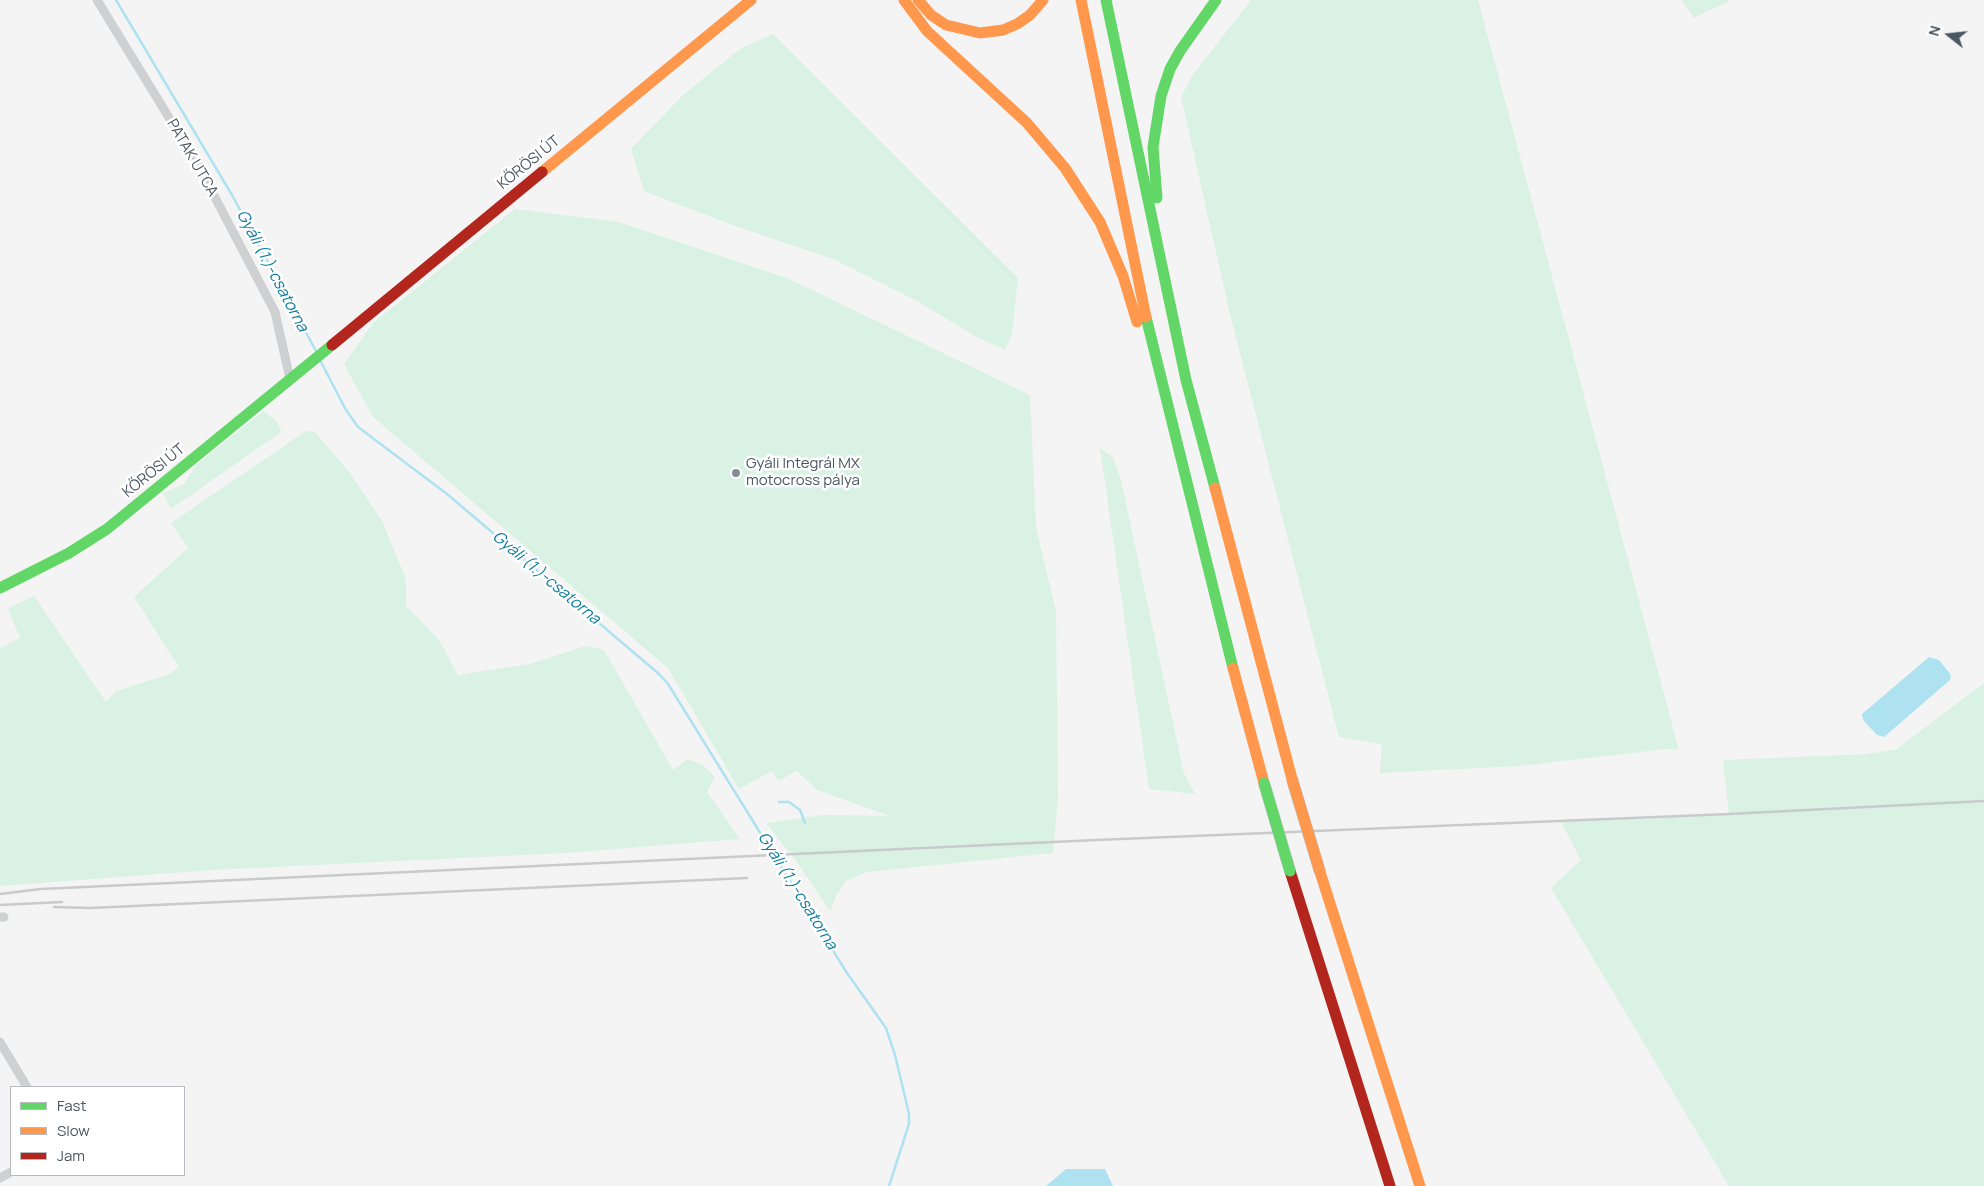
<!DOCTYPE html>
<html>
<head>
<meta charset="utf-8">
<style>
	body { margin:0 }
	#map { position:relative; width:1984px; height:1186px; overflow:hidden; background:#f4f4f4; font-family:Manrope,sans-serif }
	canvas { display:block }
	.legend { position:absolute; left:10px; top:1086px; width:175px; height:90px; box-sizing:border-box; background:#fff; border:1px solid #b7bbc0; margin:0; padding:6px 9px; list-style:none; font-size:15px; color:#4a5661 }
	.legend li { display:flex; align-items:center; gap:10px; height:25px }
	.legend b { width:25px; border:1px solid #b7bbc0 }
	.north { position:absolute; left:1924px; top:10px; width:50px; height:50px; -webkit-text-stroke:4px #fff; paint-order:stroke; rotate:286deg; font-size:14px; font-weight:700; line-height:20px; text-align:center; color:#4a5661 }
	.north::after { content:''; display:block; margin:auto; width:18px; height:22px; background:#4a5661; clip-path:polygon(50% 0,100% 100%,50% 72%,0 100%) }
</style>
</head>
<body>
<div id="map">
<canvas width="1984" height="1186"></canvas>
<ul class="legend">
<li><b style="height:6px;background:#63d668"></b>Fast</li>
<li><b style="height:6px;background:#ff974d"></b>Slow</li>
<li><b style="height:6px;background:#b3261e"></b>Jam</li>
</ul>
<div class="north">N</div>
</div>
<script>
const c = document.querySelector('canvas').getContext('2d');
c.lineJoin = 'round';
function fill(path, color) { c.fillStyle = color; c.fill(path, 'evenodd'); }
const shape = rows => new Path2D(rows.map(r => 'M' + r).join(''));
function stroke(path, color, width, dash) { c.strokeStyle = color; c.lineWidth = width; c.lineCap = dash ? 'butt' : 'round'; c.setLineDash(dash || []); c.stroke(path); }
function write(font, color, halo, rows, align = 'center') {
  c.font = font + ' Manrope,sans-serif'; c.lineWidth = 5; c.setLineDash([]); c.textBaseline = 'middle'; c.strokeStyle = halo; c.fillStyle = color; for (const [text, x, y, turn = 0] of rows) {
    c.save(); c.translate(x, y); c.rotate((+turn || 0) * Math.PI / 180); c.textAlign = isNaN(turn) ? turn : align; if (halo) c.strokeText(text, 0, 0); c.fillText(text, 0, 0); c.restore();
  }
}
fill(shape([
	[1251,0,1478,0,1679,750,1666,749,1520,766,1380,773,1382,744,1339,737,1230,314,1181,97,1192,76],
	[1682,0,1731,0,1694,18],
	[773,34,1018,278,1012,334,1005,350,975,336,917,301,833,259,727,223,644,191,631,149,683,95,741,48],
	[515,209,619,222,787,278,1030,395,1036,528,1056,611,1058,798,1053,853,867,872,846,881,837,894,830,911,794,858,766,823,823,815,890,816,817,790,797,771,778,781,772,771,739,789,668,668,373,417,344,364,373,323],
	[263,411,277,422,281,432,171,509,163,493,184,484,197,464],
	[306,431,315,432,350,473,382,521,406,579,406,606,439,640,458,675,530,664,585,646,604,650,673,770,688,759,704,766,715,777,707,792,740,839,566,853,212,870,0,886,0,648,20,638,8,608,34,596,106,702,116,691,170,674,179,667,134,597,188,548,171,523],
	[1100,448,1113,457,1121,480,1184,774,1195,794,1149,789],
	[1984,683,1984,1186,1729,1186,1551,888,1581,860,1560,820,1729,814,1723,760,1867,754,1897,749]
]), '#d9f2e3');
fill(shape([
	[1929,657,1939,660,1951,675,1950,680,1884,737,1877,735,1863,720,1862,714],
	[1066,1169,1105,1169,1113,1186,1046,1186]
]), '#aee2f0');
stroke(shape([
	[116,0,232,195,317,353],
	[320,360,346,410,358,427,447,494,659,674,668,684,847,973,886,1028,895,1055,909,1114,909,1124,889,1186],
	[779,802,789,802,800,810,805,823]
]), '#aee2f0', 2.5);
stroke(shape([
	[97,0,198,165,275,312,290,379],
	[0,917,4,917],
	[0,1042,27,1087],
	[0,1178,11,1172]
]), '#ced0d2', 9);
stroke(shape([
	[1106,0,1186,380,1215,488],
	[1157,198,1153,147,1161,96,1170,69,1180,51,1216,0],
	[1146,317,1233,668],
	[0,588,69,553,107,529,332,345]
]), '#63d668', 11);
stroke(shape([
	[904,0,927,31,1027,123,1065,168,1100,222,1123,276,1137,322],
	[918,0,931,15,946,25,980,33,1003,30,1017,24,1030,15,1043,0],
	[1081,0,1146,317],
	[542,172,751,0],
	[1215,488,1292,779],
	[1233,668,1264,783],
	[1320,872,1420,1186]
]), '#ff974d', 11);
stroke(shape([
	[332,345,542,172],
	[1290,871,1390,1186]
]), '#b3261e', 11);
stroke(shape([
	[0,894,41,889,1096,840,1729,814,1984,801],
	[0,905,62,902],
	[54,907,90,908,747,878]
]), '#c9cacc', 2.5);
const fastBridge = shape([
	[1264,783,1290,871]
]);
const slowBridge = shape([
	[1292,779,1320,872]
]);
stroke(fastBridge, '#b9bec3', 12, []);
stroke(slowBridge, '#b9bec3', 12, []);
stroke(fastBridge, '#63d668', 11);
stroke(slowBridge, '#ff974d', 11);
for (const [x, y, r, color] of [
	[736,473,5,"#868d94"]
]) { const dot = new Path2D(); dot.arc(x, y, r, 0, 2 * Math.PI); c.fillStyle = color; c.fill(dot); stroke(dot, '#fff', 2); }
write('15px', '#4a5661', '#fff', [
	["PATAK UTCA",192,158,60],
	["KŐRÖSI ÚT",529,163,-39],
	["KŐRÖSI ÚT",154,471,-39]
]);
write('15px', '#4a5661', '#fff', [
	["Gyáli Integrál MX",746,464],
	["motocross pálya",746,481]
], 'left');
write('italic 16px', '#0c7c9b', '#fff', [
	["Gyáli (1.)-csatorna",272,271,62],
	["Gyáli (1.)-csatorna",546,578,40],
	["Gyáli (1.)-csatorna",797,891,58]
]);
</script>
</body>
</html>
